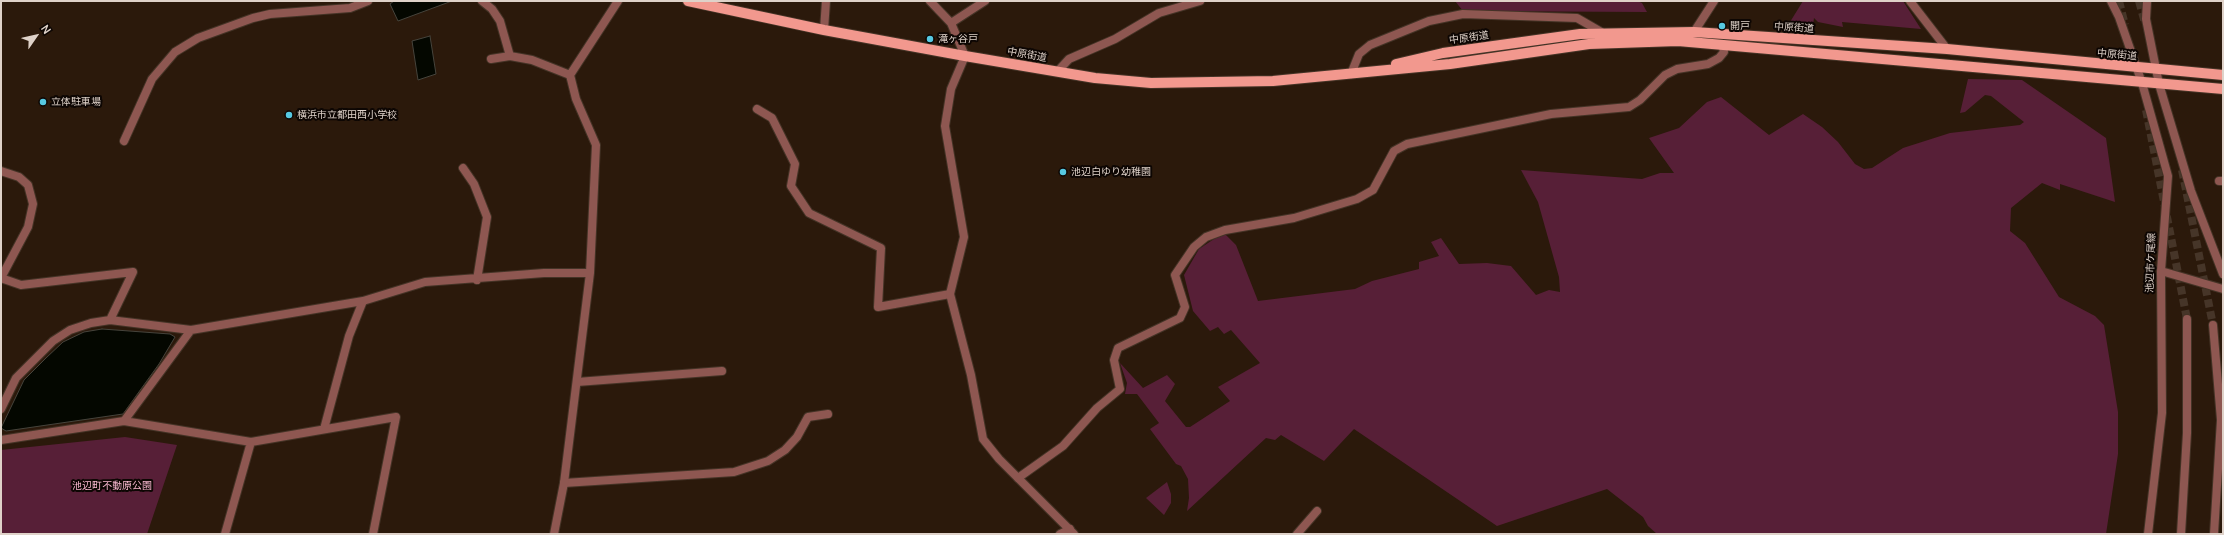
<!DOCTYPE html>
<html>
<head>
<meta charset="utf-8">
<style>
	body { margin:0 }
	#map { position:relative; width:2224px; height:535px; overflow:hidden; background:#2b190b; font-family:Manrope,sans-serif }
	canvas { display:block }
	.frame { position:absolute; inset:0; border:2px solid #dfd2c9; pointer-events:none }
	.north { position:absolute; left:16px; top:16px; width:40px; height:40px; -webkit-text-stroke:3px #0d0603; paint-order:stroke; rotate:56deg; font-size:11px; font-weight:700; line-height:16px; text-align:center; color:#dfd2c9 }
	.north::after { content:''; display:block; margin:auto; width:14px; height:18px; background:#dfd2c9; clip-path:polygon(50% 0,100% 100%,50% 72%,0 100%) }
</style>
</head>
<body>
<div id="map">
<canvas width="2224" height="535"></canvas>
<div class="frame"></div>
<div class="north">N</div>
</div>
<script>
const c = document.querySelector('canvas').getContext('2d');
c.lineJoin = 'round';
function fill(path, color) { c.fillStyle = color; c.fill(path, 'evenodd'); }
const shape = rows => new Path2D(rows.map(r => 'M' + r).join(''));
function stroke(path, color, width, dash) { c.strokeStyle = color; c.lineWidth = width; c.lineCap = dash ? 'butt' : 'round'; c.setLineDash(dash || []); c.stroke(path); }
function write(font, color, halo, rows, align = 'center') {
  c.font = font + ' Manrope,"Noto Sans JP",sans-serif'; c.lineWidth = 4; c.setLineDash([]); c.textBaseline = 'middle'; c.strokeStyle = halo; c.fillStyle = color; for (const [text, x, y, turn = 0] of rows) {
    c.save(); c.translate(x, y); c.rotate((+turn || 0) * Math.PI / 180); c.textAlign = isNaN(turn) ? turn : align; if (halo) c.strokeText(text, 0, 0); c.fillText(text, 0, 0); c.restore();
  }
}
fill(shape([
	[1455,1,1637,1,1642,3,1647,12,1463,11],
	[1803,1,1903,1,1921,29,1842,22,1843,27,1818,22,1814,18,1813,25,1790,22],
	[1968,79,2022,80,2106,138,2115,202,2060,184,2060,190,2042,183,2011,208,2010,231,2025,243,2059,297,2095,316,2104,325,2118,412,2118,454,2106,534,1657,534,1648,526,1643,517,1607,489,1497,526,1354,429,1324,461,1281,435,1275,440,1266,438,1187,511,1189,498,1188,479,1181,466,1176,464,1150,429,1159,423,1137,394,1125,394,1127,383,1120,363,1143,388,1167,375,1175,384,1165,401,1186,427,1190,427,1230,401,1218,387,1260,363,1231,330,1224,334,1218,327,1210,331,1193,311,1184,275,1199,249,1217,237,1225,234,1236,245,1258,301,1355,289,1372,281,1419,269,1419,262,1439,256,1431,242,1441,238,1459,264,1487,263,1511,266,1536,295,1549,290,1560,292,1559,277,1538,202,1521,170,1642,179,1660,173,1674,173,1649,138,1679,128,1707,102,1721,97,1769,135,1803,114,1822,127,1838,142,1855,164,1864,169,1872,168,1903,148,1950,133,2020,125,2024,122,1991,96,1985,95,1965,112,1960,113],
	[125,437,177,445,147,534,1,534,1,450],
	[1167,482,1171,494,1171,503,1164,515,1146,498]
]), '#571f37');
const water = shape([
	[394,1,452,1,398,21,390,4,394,1],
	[430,36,436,74,418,80,412,41,430,36],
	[102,329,170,334,175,337,159,364,123,414,6,431,1,428,24,380,46,358,63,342,84,332,102,329]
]);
fill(water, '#040700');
stroke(water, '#46443c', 1);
stroke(shape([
	[2119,1,2125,25],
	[2139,1,2145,23],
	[2146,110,2187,319],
	[2182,170,2213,325]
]), '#463528', 8, [8, 4]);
const service = shape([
	[930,1,951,23],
	[1910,1,1947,49],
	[824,30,826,1],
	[1694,32,1714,1],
	[965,56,951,23,985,1],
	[1058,71,1069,59,1115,39,1159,13,1200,1],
	[757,109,772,118,795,164,791,186,809,213,881,248,878,307,950,294],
	[124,141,152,79,175,52,198,38,253,18,270,14,350,8,368,1],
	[2219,181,2223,181],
	[577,382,722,371],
	[1018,478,1063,446,1097,408,1120,389,1114,360,1118,348,1180,318,1185,307,1175,275,1194,247,1206,237,1225,230,1294,218,1357,199,1373,190,1394,151,1407,144,1551,114,1629,107,1640,100,1665,75,1677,69,1708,64,1719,58,1724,52,1722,44],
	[564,483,734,472,768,461,785,450,797,437,808,417,828,414],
	[1060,534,1070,529],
	[1297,534,1317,511]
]);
const minor = shape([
	[482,1,492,9,500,21,510,56,532,60,570,75,576,99,596,145,590,273],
	[965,56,951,89,945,126,964,237,950,294,971,375,983,439,999,459,1074,534],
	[491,59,510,56],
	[1351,74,1359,54,1370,45,1429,21,1463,14,1577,18,1603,33],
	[570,75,618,1],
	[463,168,474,184,487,217,477,280],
	[1,171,19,177,28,185,33,204,28,227,1,278],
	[1,278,21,285,133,272,110,320],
	[1,409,16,378,53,341,70,330,91,323,110,320,191,330],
	[124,421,191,330,363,301],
	[324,429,349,336,363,301,425,282,544,273,590,273,564,483,554,534],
	[1,440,124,421,251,442,396,417,373,534],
	[225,534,251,442]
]);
const tertiary = shape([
	[2111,1,2119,17,2142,83,2168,176,2161,271,2162,413,2148,534],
	[2147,1,2146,19,2159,84,2191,191,2223,274],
	[2161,271,2223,289],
	[2213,325,2221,420,2214,534],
	[2181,534,2187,433,2187,319]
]);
const primary = shape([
	[688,1,824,30,965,56,1095,78,1151,83,1273,81,1450,64,1589,44,1678,41,2223,89],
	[1396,64,1443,53,1580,34,1694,32,1947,49,2223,75]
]);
stroke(service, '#443326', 10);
stroke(minor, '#443326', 10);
stroke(tertiary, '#443326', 10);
stroke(primary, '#443326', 12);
stroke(service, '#8e5751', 8);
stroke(minor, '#8e5751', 8);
stroke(tertiary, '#8e5751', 8);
stroke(primary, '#f2988e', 10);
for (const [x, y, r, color] of [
	[1722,26,4,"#57c9e2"],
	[930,39,4,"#57c9e2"],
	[43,102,4,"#57c9e2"],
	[289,115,4,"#57c9e2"],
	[1063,172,4,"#57c9e2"]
]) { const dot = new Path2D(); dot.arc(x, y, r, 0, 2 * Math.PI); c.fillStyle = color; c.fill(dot); stroke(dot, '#0d0603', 1.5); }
write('10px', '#dfd2c9', '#0d0603', [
	["開戸",1730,26],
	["滝ヶ谷戸",938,39],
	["立体駐車場",51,102],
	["横浜市立都田西小学校",297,115],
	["池辺白ゆり幼稚園",1071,172]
], 'left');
write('10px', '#dfd2c9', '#0d0603', [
	["中原街道",1794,28,4],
	["中原街道",1469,38,-8],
	["中原街道",1027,55,10],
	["中原街道",2117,55,5],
	["池辺市ケ尾線",2151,263,-88]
]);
write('10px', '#f8b8cf', '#0d0603', [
	["池辺町不動原公園",112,486]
]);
</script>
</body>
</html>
